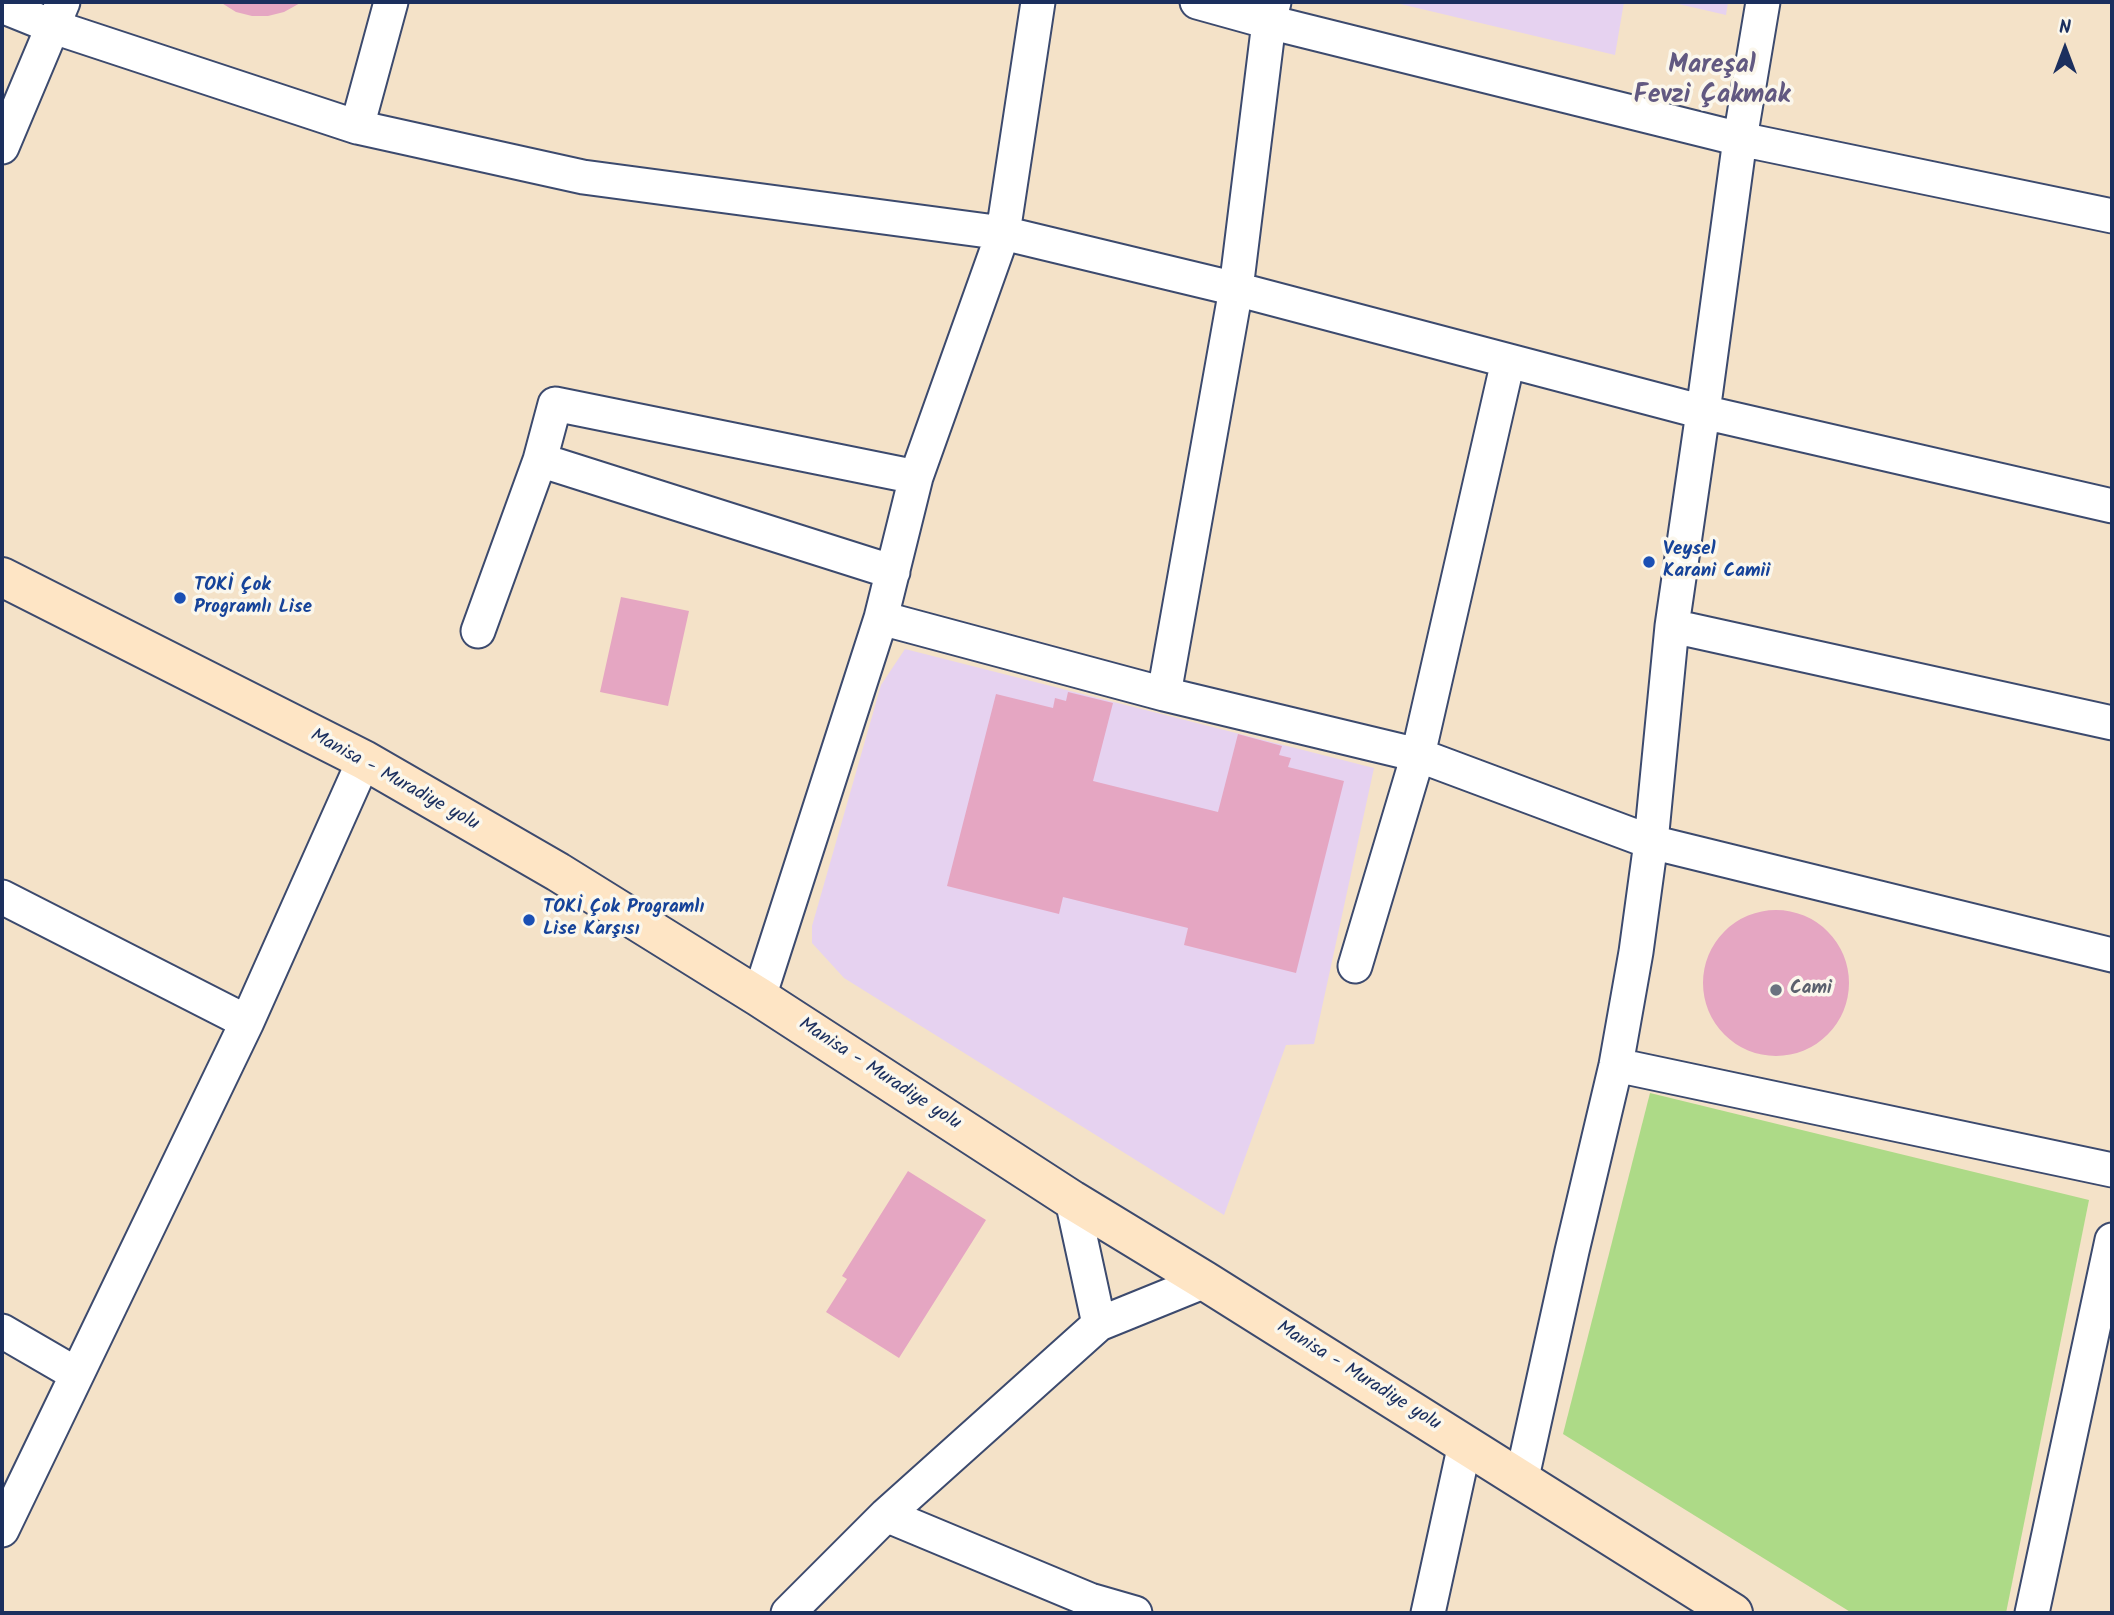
<!DOCTYPE html>
<html>
<head>
<meta charset="utf-8">
<style>
	body { margin:0 }
	#map { position:relative; width:2114px; height:1615px; overflow:hidden; background:#f4e2c8; font-family:Kalam,sans-serif }
	canvas { display:block }
	.frame { position:absolute; inset:0; border:4px solid #1b2f5e; pointer-events:none }
	.north { position:absolute; left:2030px; top:14px; width:70px; height:70px; -webkit-text-stroke:5px #fbf7ec; paint-order:stroke; rotate:0deg; font-size:19px; font-weight:700; line-height:28px; text-align:center; color:#1b2f5e }
	.north::after { content:''; display:block; margin:auto; width:24px; height:32px; background:#1b2f5e; clip-path:polygon(50% 0,100% 100%,50% 72%,0 100%) }
</style>
</head>
<body>
<div id="map">
<canvas width="2114" height="1615"></canvas>
<div class="frame"></div>
<div class="north">N</div>
</div>
<script>
const c = document.querySelector('canvas').getContext('2d');
c.lineJoin = 'round';
function fill(path, color) { c.fillStyle = color; c.fill(path, 'evenodd'); }
const shape = rows => new Path2D(rows.map(r => 'M' + r).join(''));
function stroke(path, color, width, dash) { c.strokeStyle = color; c.lineWidth = width; c.lineCap = dash ? 'butt' : 'round'; c.setLineDash(dash || []); c.stroke(path); }
function write(font, color, halo, rows, align = 'center') {
  c.font = font + ' Kalam,sans-serif'; c.lineWidth = 7; c.setLineDash([]); c.textBaseline = 'middle'; c.strokeStyle = halo; c.fillStyle = color; for (const [text, x, y, turn = 0] of rows) {
    c.save(); c.translate(x, y); c.rotate((+turn || 0) * Math.PI / 180); c.textAlign = isNaN(turn) ? turn : align; if (halo) c.strokeText(text, 0, 0); c.fillText(text, 0, 0); c.restore();
  }
}
fill(shape([
	[1392,2,1624,2,1615,55],
	[1670,2,1728,2,1726,15],
	[905,649,1374,768,1314,1044,1286,1045,1224,1215,844,978,812,943,812,926,881,685]
]), '#e6d2f0');
fill(shape([
	[1650,1093,2089,1200,2006,1613,1852,1613,1563,1434]
]), '#adda87');
fill(shape([
	[220,2,302,2,284,12,268,16,252,16,236,12],
	[621,597,689,611,668,706,600,692],
	[1068,692,1113,703,1093,781,1218,812,1238,734,1282,746,1279,755,1291,758,1288,767,1344,781,1296,973,1184,945,1188,928,1063,897,1059,914,947,886,996,694,1053,708,1055,698,1066,701],
	'1703 983a73 73 0 1 1 146 0a73 73 0 1 1-146 0Z',
	[908,1171,986,1220,899,1358,826,1312,847,1279,842,1276]
]), '#e5a6c2');
const minor = shape([
	[1197,2,1269,22,1740,139,2112,216],
	[2,6,54,27,357,127,583,177,1003,233,1236,289,1703,412,2112,506],
	[357,127,391,2],
	[2,147,63,2],
	[540,460,893,572],
	[881,618,1164,694,1418,755,1651,842,2112,955],
	[1672,626,2112,723],
	[478,631,540,460,555,404,916,477],
	[1164,694,1236,289,1269,22,1274,2],
	[2,897,247,1022],
	[1355,966,1418,755,1508,361],
	[759,997,881,618,916,477,1003,233,1038,2],
	[1616,1065,2112,1170],
	[1072,1200,1099,1324],
	[2,1331,76,1374],
	[1521,1482,1572,1251,1616,1065,1636,952,1651,842,1672,626,1703,412,1740,139,1763,2],
	[886,1515,1090,1600,1135,1613],
	[2,1530,247,1022,364,760],
	[788,1613,886,1515,1099,1324,1205,1281],
	[1428,1613,1465,1444],
	[2032,1613,2112,1240]
]);
const secondary = shape([
	[2,577,364,760,558,872,759,997,1072,1200,1205,1281,1733,1613]
]);
stroke(minor, '#3c4a6e', 37);
stroke(secondary, '#3c4a6e', 42);
stroke(minor, '#fff', 33);
stroke(secondary, '#fee5c5', 38);
for (const [x, y, r, color] of [
	[1649,562,7,"#1a4fb4"],
	[180,598,7,"#1a4fb4"],
	[529,920,7,"#1a4fb4"],
	[1776,990,7,"#6b7280"]
]) { const dot = new Path2D(); dot.arc(x, y, r, 0, 2 * Math.PI); c.fillStyle = color; c.fill(dot); stroke(dot, '#fbf7ec', 2.5); }
write('bold 19px', '#164399', '#fbf7ec', [
	["Veysel",1663,551],
	["Karani Camii",1663,573],
	["TOKİ Çok",194,587],
	["Programlı Lise",194,609],
	["TOKİ Çok Programlı",543,909],
	["Lise Karşısı",543,931]
], 'left');
write('19px', '#1b2f5e', '#fbf7ec', [
	["Manisa - Muradiye yolu",394,781,29],
	["Manisa - Muradiye yolu",879,1075,33],
	["Manisa - Muradiye yolu",1358,1377,32]
]);
write('bold 19px', '#5b616d', '#fbf7ec', [
	["Cami",1790,990]
], 'left');
write('bold 26px', '#625981', '#fbf7ec', [
	["Mareşal",1712,68],
	["Fevzi Çakmak",1712,98]
]);
</script>
</body>
</html>
